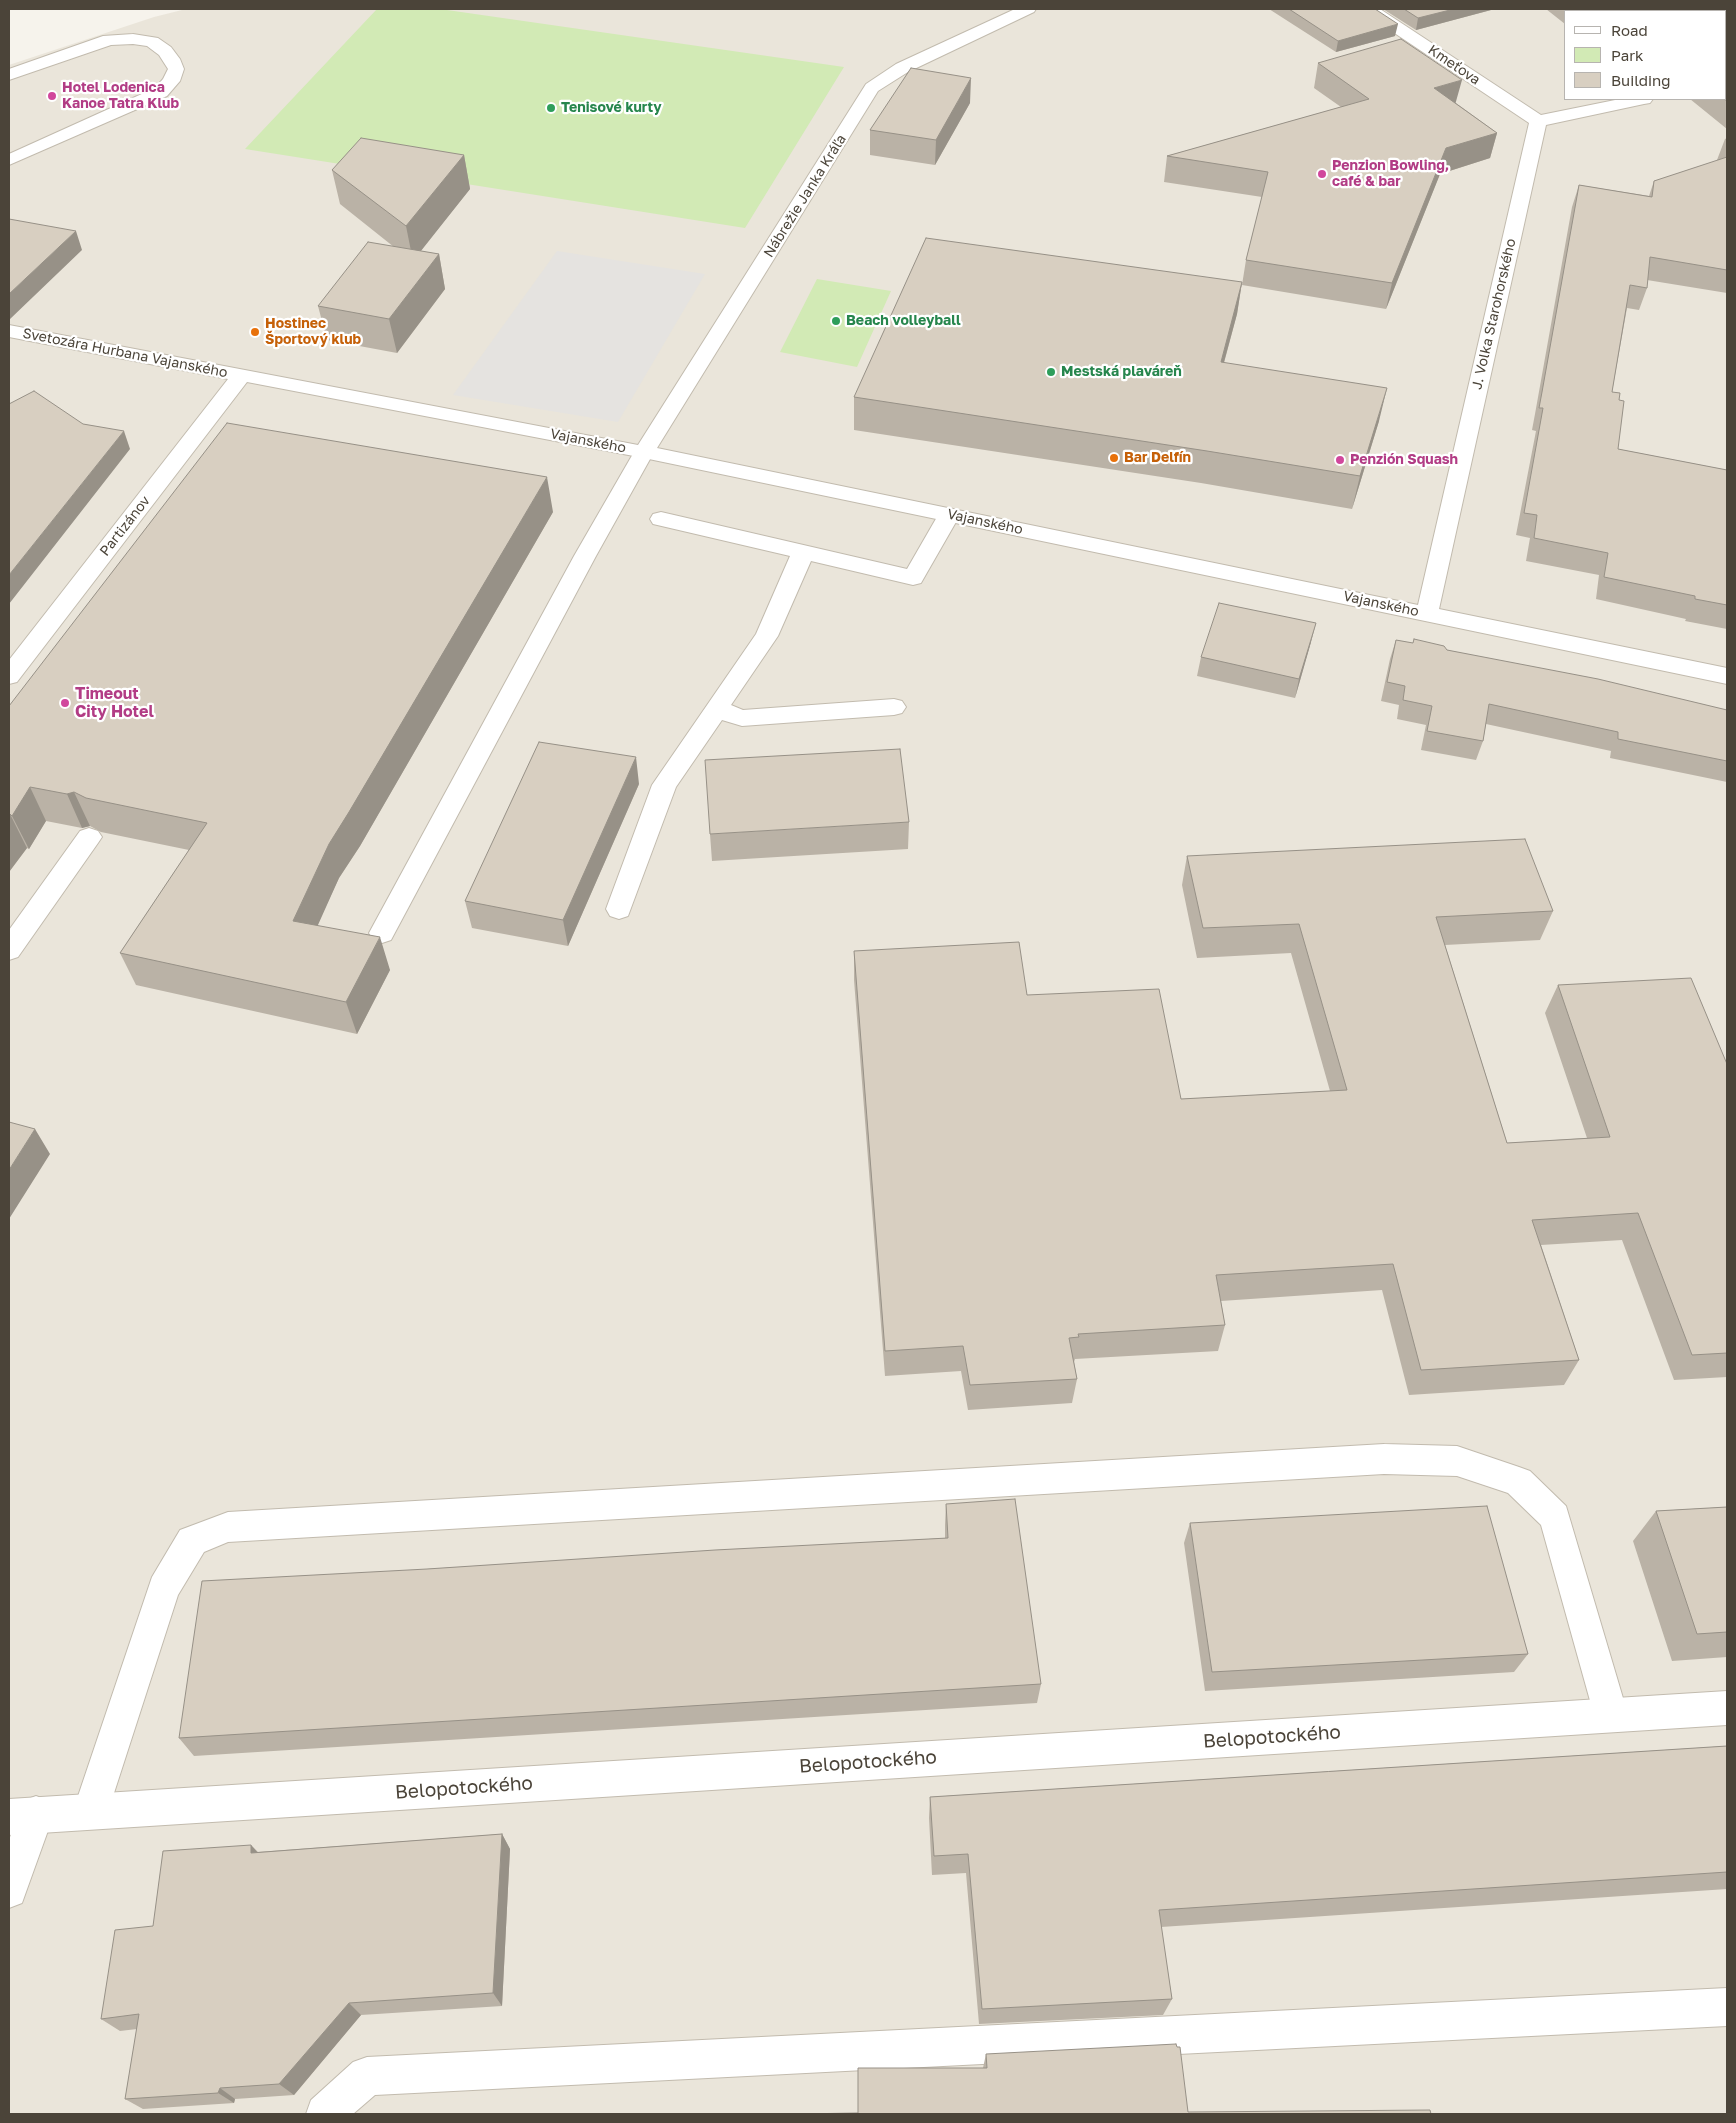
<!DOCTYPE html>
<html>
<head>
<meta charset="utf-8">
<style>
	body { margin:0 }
	#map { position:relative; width:1736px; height:2123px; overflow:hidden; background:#f6f3ec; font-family:"Golos Text",sans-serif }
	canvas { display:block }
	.frame { position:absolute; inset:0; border:10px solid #4b4439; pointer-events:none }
	.legend { position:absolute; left:1564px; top:10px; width:162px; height:90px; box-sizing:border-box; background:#fff; border:1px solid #b7b4b0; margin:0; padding:6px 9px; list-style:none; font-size:15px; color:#4b4439 }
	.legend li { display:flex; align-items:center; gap:10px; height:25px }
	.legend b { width:25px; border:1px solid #b7b4b0 }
</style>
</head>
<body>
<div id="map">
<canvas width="1736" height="2123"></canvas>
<div class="frame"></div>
<ul class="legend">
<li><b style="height:6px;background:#fff"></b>Road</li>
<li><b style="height:14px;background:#d2eab5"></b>Park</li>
<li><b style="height:14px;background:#d8cfc1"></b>Building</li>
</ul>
</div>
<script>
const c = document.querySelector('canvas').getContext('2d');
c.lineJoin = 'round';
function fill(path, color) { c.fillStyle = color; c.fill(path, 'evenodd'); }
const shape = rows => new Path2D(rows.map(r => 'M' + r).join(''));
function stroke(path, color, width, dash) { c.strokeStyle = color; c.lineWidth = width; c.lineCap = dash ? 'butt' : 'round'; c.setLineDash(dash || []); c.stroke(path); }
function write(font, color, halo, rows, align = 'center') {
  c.font = font + ' "Golos Text",sans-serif'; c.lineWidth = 4.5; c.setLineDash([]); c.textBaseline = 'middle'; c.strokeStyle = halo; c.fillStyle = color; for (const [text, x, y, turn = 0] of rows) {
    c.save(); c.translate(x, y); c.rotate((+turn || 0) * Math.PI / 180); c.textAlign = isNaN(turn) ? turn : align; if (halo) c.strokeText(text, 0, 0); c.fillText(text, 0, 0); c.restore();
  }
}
fill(shape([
	[186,9,1598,9,1565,11,1565,99,1725,99,1727,63,1727,2114,9,2114,9,65,154,17]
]), '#eae5da');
fill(shape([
	[377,9,440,9,844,67,745,228,245,149],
	[817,279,891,291,857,367,780,352]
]), '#d2eab5');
fill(shape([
	[557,251,705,274,618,422,453,395]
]), '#e5e3e0');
const lane = shape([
	[133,34,158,38,171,47,180,59,184,69,180,81,167,96,9,165,9,154,155,88,163,79,168,69,159,55,147,46,133,44,111,45,9,80,9,69,103,36,133,34],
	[644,446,651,447,654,452,596,556,391,940,382,943,373,940,369,933,574,556,634,452,637,447,644,446],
	[949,508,957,510,960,515,921,583,913,585,811,561,778,636,731,705,743,710,894,699,902,701,906,707,902,713,894,715,742,726,722,720,676,787,628,916,619,919,610,916,606,909,652,785,756,634,790,556,653,524,650,519,653,514,661,512,907,569,941,510,949,508],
	[89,828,98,831,102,837,98,843,18,957,9,960,9,930,80,831,89,828],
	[1384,1444,1457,1446,1519,1467,1530,1471,1566,1506,1628,1715,1623,1727,1611,1732,1599,1727,1594,1715,1541,1525,1508,1493,1457,1476,1384,1474,228,1542,204,1552,178,1595,104,1824,91,1829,78,1824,73,1811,152,1577,180,1530,228,1512,1384,1444],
	[36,1796,49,1801,54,1814,22,1903,9,1908,9,1840,23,1801,36,1796],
	[1727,1988,1727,2026,375,2095,353,2114,306,2114,311,2100,353,2062,367,2057,1727,1988]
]);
const street = shape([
	[1015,9,1036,9,1034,12,908,72,878,91,657,448,1418,605,1529,123,1363,12,1361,9,1380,9,1541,115,1620,99,1653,99,1650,103,1644,104,1546,125,1439,609,1727,668,1727,684,644,458,247,382,17,682,9,684,9,660,228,379,9,337,9,325,638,445,866,84,896,64,1015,9],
	[1727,1691,1727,1725,9,1835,9,1799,1727,1691]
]);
stroke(lane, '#c2bbae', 2);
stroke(street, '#c2bbae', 2);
fill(lane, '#fff');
fill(street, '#fff');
fill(shape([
	[1269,9,1375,9,1395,36,1336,52],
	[1383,9,1491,9,1491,10,1416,30],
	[1546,9,1727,9,1727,129,1690,99,1725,99,1725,11,1565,11,1565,24],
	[1318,63,1456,103,1497,133,1490,158,1440,174,1386,309,1242,285,1246,260,1262,197,1164,182,1167,156,1341,107,1314,88],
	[970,103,935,165,870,155,870,130],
	[1727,138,1727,293,1647,280,1647,288,1639,310,1627,308,1612,392,1618,449,1727,470,1727,629,1685,621,1686,619,1596,599,1599,575,1526,561,1530,538,1516,535,1536,431,1532,430,1535,414,1572,207,1579,185,1649,196,1654,181,1718,161,1717,160,1725,139],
	[464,155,470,189,420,251,439,254,445,289,397,353,327,340,318,306,394,247,340,204,332,170],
	[1242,282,1237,314,1224,363,1379,421,1352,509,1201,483,854,430,854,397],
	[553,512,360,846,339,878,317,925,390,970,357,1034,136,985,120,953,189,850,101,832,90,826,82,828,46,821,29,849,27,848,9,872,9,706],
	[1396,640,1447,650,1727,710,1727,782,1610,758,1611,751,1486,724,1483,741,1476,760,1421,750,1426,725,1397,719,1399,705,1381,701,1390,659],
	[1311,642,1295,698,1197,676,1201,657],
	[639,784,568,946,472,928,465,901],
	[909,822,908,849,712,861,710,834],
	[1187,856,1553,911,1540,940,1445,945,1507,1143,1587,1138,1545,1013,1558,985,1727,1064,1727,1377,1674,1380,1622,1240,1541,1245,1579,1360,1564,1385,1409,1395,1382,1290,1221,1301,1225,1325,1218,1351,1075,1359,1074,1362,1077,1379,1072,1403,968,1410,961,1371,885,1376,854,980,854,951,1027,995,1181,1099,1330,1091,1291,953,1197,958,1182,885],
	[946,1504,1041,1684,1037,1703,194,1756,179,1738,427,1569,945,1538,945,1525],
	[1727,1507,1727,1657,1672,1661,1633,1541,1656,1511],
	[1190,1523,1528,1654,1514,1672,1205,1691,1184,1543],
	[1727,1746,1727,1889,1161,1927,1172,1999,1163,2015,979,2024,966,1873,932,1875,929,1818,930,1797],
	[502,1834,510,1849,502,2006,361,2015,294,2095,235,2099,234,2103,143,2109,125,2099,137,2029,120,2031,101,2019,153,1926,251,1845,258,1852],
	[986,2054,1188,2112,858,2113,983,2068]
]), '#bab2a6');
fill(shape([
	[1454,9,1491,9,1491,10,1416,30,1418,18],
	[1398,24,1395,36,1336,52,1338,41],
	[971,78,970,103,935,165,936,140],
	[1462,80,1455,105,1434,88],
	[1497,133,1490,158,1440,174,1386,309,1392,283,1446,148],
	[464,155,470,189,413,261,406,226],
	[76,231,82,250,9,320,9,294],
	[439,254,445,289,397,353,389,319],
	[1242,282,1237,314,1215,395,1221,362],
	[1387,388,1379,421,1352,509,1360,476],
	[124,431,130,449,9,604,9,575],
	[547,477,553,512,360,846,339,878,305,954,293,921,329,844],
	[1316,623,1311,642,1295,698,1299,679],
	[636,757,639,784,568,946,563,920],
	[30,787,46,821,29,849,12,816],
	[74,792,90,826,82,828,67,794],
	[10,814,27,848,9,872,9,816],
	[380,937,390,970,357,1034,346,1002],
	[35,1129,50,1154,9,1219,9,1170],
	[502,1834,510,1849,502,2006,493,1993],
	[251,1845,265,1861,251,1853],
	[349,2003,361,2015,294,2095,279,2084],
	[220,2088,235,2099,234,2103,218,2093]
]), '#979187');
const building = shape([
	[1289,9,1375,9,1398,24,1338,41,1289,9],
	[1404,9,1454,9,1418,18,1404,9],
	[1579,9,1727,9,1727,101,1724,99,1725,11,1582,11,1579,9],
	[1401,39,1462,80,1434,88,1497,133,1446,148,1392,283,1246,260,1268,172,1167,156,1369,99,1318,63,1401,39],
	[911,68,971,78,936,140,870,130,911,68],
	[361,138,464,155,406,226,332,170,361,138],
	[1727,157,1727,270,1650,257,1647,288,1630,285,1612,392,1620,393,1619,400,1624,401,1618,449,1727,470,1727,605,1695,599,1695,596,1604,577,1608,553,1534,538,1537,515,1524,513,1543,408,1539,408,1542,392,1579,185,1652,197,1654,181,1727,157],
	[9,219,76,231,9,294,9,219],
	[926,238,1242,282,1221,362,1387,388,1360,476,1207,451,854,397,926,238],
	[368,242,439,254,389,319,318,306,368,242],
	[34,391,83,424,124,431,9,575,9,404,34,391],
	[227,423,547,477,349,812,329,844,293,921,380,937,346,1002,120,953,207,823,86,798,74,792,67,794,30,787,12,816,10,814,9,816,9,706,227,423],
	[1219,603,1316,623,1299,679,1201,657,1219,603],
	[1414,639,1444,646,1447,650,1598,679,1727,710,1727,761,1618,739,1618,732,1489,704,1483,741,1427,731,1432,706,1403,700,1405,686,1387,682,1396,640,1413,643,1414,639],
	[539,742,636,757,563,920,465,901,539,742],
	[900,749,909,822,710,834,705,760,900,749],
	[1525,839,1553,911,1436,917,1507,1143,1610,1137,1558,985,1691,978,1727,1064,1727,1353,1692,1355,1638,1213,1532,1220,1579,1360,1421,1370,1393,1264,1216,1275,1225,1325,1078,1334,1079,1337,1069,1338,1077,1379,970,1385,963,1346,885,1351,854,951,1019,942,1027,995,1159,989,1181,1099,1347,1090,1299,924,1203,928,1187,856,1525,839],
	[9,1122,35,1129,9,1170,9,1122],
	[1015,1499,1041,1684,179,1738,202,1581,427,1569,715,1550,948,1538,946,1504,1015,1499],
	[1487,1506,1528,1654,1212,1672,1190,1523,1487,1506],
	[1727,1507,1727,1632,1697,1634,1656,1511,1727,1507],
	[1727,1746,1727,1872,1159,1910,1172,1999,982,2009,968,1854,934,1856,930,1797,1727,1746],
	[502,1834,493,1993,349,2003,279,2084,220,2088,218,2093,125,2099,139,2014,101,2019,115,1930,153,1926,163,1851,251,1845,251,1853,502,1834],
	[1176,2044,1177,2047,1180,2047,1188,2112,1430,2110,1431,2114,797,2114,858,2113,858,2068,987,2068,986,2054,1176,2044]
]);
fill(building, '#d8cfc1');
stroke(building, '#979187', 1);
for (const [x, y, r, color] of [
	[52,96,5,"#d1479c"],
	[551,108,5,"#2e9e5b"],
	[1322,174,5,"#d1479c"],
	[836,321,5,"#2e9e5b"],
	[255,332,5,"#e8710a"],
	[1051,372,5,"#2e9e5b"],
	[1114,458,5,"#e8710a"],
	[1340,460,5,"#d1479c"],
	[65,703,5,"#d1479c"]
]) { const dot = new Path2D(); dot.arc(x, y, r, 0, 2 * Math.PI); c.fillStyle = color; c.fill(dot); stroke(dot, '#fff', 2); }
write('14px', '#4b4439', '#fff', [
	["Kmeťova",1454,65,34],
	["Nábrežie Janka Kráľa",805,196,-58],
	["J. Volka Starohorského",1494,314,-77],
	["Svetozára Hurbana Vajanského",125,353,11],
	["Vajanského",588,441,11],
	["Vajanského",985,522,12],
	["Partizánov",125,526,-52],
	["Vajanského",1381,604,12]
]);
write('bold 14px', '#b23c85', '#fff', [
	["Hotel Lodenica",62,88],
	["Kanoe Tatra Klub",62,104],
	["Penzion Bowling,",1332,166],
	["café & bar",1332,182],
	["Penzión Squash",1350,460]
], 'left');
write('bold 14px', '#27864d', '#fff', [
	["Tenisové kurty",561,108],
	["Beach volleyball",846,321],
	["Mestská plaváreň",1061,372]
], 'left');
write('bold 14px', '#c56008', '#fff', [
	["Hostinec",265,324],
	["Športový klub",265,340],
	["Bar Delfín",1124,458]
], 'left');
write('bold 16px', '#b23c85', '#fff', [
	["Timeout",75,694],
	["City Hotel",75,712]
], 'left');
write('19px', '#4b4439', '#fff', [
	["Belopotockého",1272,1737,-4],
	["Belopotockého",868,1762,-4],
	["Belopotockého",464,1788,-4]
]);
</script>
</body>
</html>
